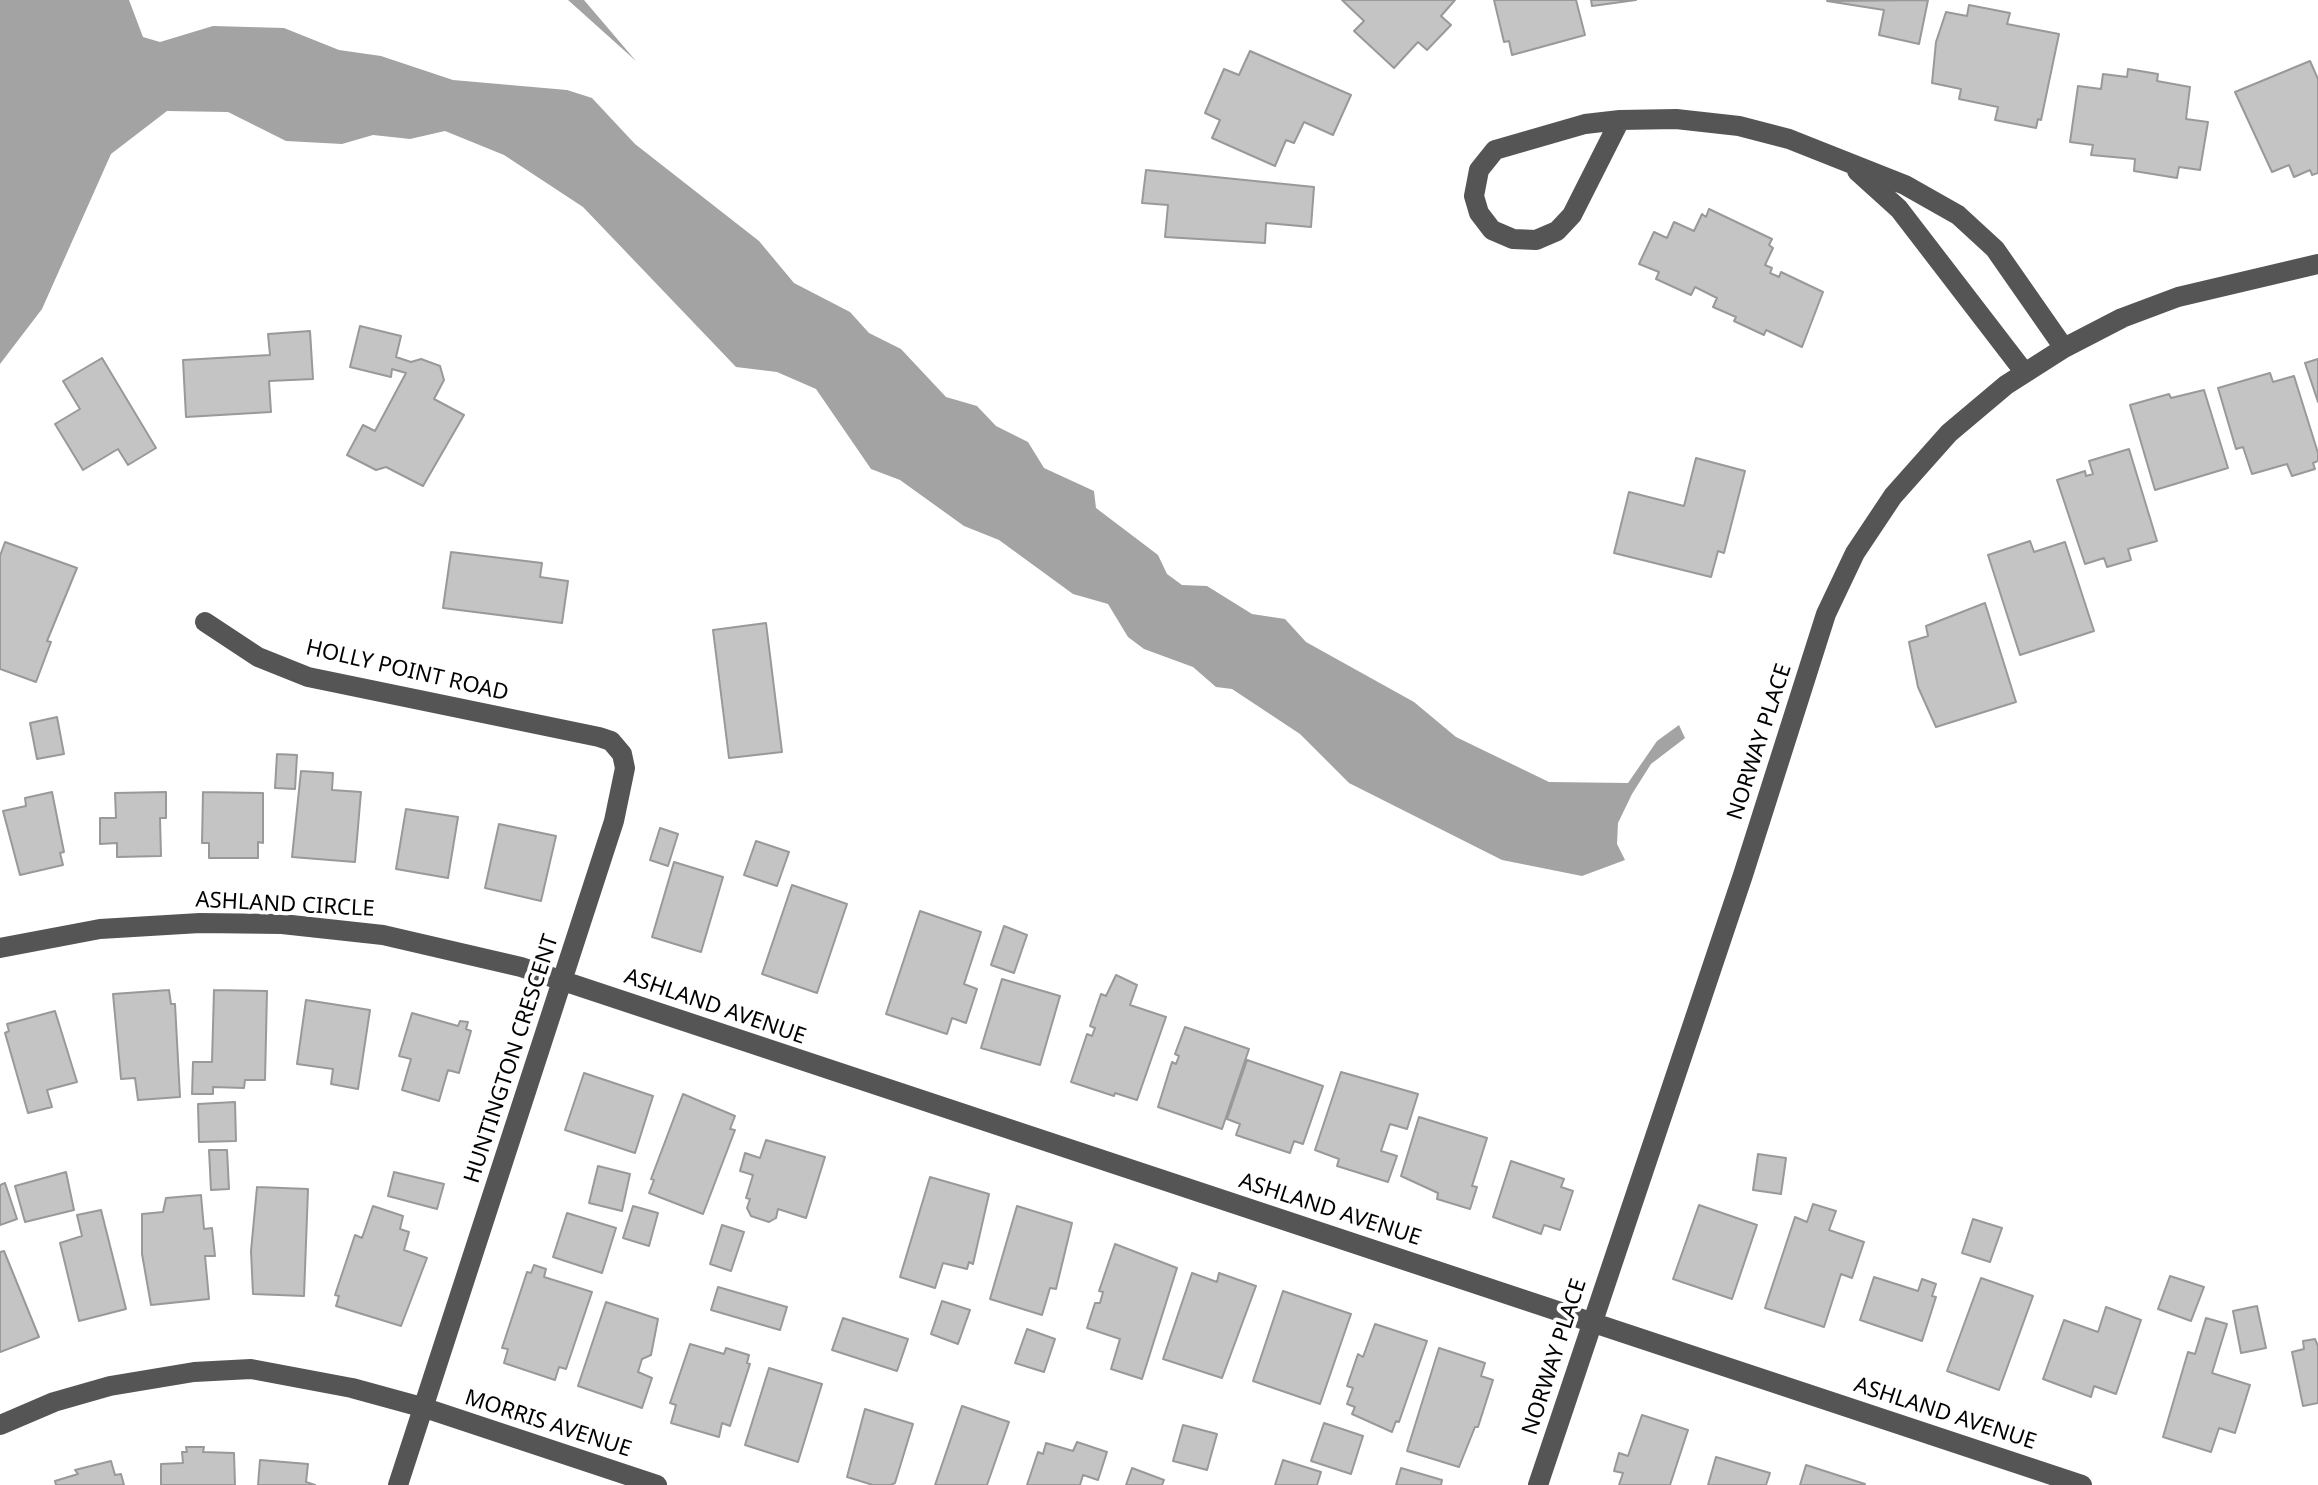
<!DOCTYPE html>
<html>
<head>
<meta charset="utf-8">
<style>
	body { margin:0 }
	canvas { display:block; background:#fff }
</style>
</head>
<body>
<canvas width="2318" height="1485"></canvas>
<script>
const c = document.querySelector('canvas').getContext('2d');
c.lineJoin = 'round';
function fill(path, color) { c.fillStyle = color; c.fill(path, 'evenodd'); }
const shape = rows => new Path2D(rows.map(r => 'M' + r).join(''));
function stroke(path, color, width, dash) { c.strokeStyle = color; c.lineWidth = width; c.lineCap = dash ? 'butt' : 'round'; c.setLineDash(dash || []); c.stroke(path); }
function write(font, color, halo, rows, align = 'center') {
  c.font = font + ' "Noto Sans",sans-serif'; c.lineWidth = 8; c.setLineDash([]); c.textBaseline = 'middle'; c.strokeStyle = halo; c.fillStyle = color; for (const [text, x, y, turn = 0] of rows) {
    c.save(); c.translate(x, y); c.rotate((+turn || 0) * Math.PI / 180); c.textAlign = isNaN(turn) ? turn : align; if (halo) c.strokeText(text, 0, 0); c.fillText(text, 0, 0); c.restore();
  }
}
fill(shape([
	[0,0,129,0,143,37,160,42,213,26,284,28,339,50,381,56,453,80,567,90,592,98,635,144,759,241,794,283,850,312,869,333,901,349,946,397,977,406,996,426,1028,442,1044,468,1094,491,1096,508,1158,555,1167,574,1182,585,1207,586,1252,614,1285,619,1306,642,1414,702,1456,737,1549,782,1628,783,1657,741,1679,725,1685,738,1651,764,1632,794,1618,823,1617,844,1625,860,1582,876,1502,860,1349,783,1300,734,1232,689,1216,687,1193,667,1144,649,1128,637,1108,604,1073,594,999,540,964,526,900,480,871,469,816,389,777,372,736,367,583,207,504,155,445,131,410,139,373,135,342,144,286,141,228,112,167,111,111,154,42,309,0,364],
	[568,0,584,0,636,61]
]), '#a3a3a3');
const building = shape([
	[1342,0,1455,0,1441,16,1451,25,1427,50,1418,42,1394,68,1354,31,1364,21,1342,0],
	[1494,0,1576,0,1585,35,1512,55,1509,41,1504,42,1494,0],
	[1591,0,1636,0,1592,6,1591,0],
	[1928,0,1919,44,1879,35,1884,10,1827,1,1928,0],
	[1969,5,2010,13,2007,24,2059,34,2041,120,2038,119,2036,128,1995,120,1998,107,1959,99,1961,89,1932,83,1936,42,1946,12,1967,16,1969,5],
	[1250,51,1351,95,1333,135,1304,122,1294,143,1286,140,1275,166,1212,138,1220,120,1205,113,1224,69,1239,75,1250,51],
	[2310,61,2318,79,2318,173,2312,175,2310,170,2294,177,2289,165,2272,172,2235,92,2310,61],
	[2128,69,2158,74,2157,81,2190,87,2186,119,2208,122,2200,170,2179,167,2177,178,2134,171,2135,159,2091,155,2093,145,2070,142,2078,86,2101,89,2103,74,2127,77,2128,69],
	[1146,170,1314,187,1311,227,1266,223,1265,243,1165,237,1168,205,1142,203,1146,170],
	[1709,209,1772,239,1769,245,1773,248,1765,265,1772,268,1770,273,1779,277,1781,272,1823,292,1802,347,1766,330,1764,335,1734,321,1736,317,1713,307,1717,298,1695,287,1691,295,1656,279,1659,272,1639,264,1654,232,1667,238,1674,222,1694,231,1702,214,1706,217,1709,209],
	[360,326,401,336,396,357,411,362,421,359,440,366,444,380,434,399,464,415,423,486,386,467,376,470,347,455,363,425,375,431,406,373,392,369,391,377,350,367,360,326],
	[310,331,313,379,269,381,271,412,186,417,183,360,270,355,268,334,310,331],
	[102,358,156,448,128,465,118,449,83,470,55,424,80,409,63,381,102,358],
	[2318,359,2318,402,2305,363,2318,359],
	[2270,373,2273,382,2294,376,2318,453,2318,461,2313,463,2315,469,2292,476,2287,464,2252,474,2243,447,2236,449,2218,388,2270,373],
	[2204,390,2228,468,2155,490,2130,405,2169,394,2171,398,2204,390],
	[2129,449,2157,541,2128,549,2131,560,2107,567,2104,558,2085,564,2057,480,2085,471,2086,476,2093,474,2089,461,2129,449],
	[1696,458,1745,471,1724,553,1718,551,1711,577,1614,553,1629,492,1684,506,1696,458],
	[2030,541,2034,552,2065,542,2094,631,2020,655,1988,555,2030,541],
	[5,542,77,568,47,641,51,642,36,682,0,669,0,556,5,542],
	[451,552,542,563,540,577,568,581,562,623,443,608,451,552],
	[1985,603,2016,702,1936,727,1918,687,1909,642,1928,636,1926,626,1985,603],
	[766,623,782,752,729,758,713,630,766,623],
	[57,717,64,754,37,759,30,723,57,717],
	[277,754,297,755,295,789,275,788,277,754],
	[301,771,333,773,332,790,361,792,355,862,292,857,301,771],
	[52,792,64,852,60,853,63,865,20,875,3,811,26,806,25,798,52,792],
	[166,792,166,818,160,818,161,856,117,857,117,843,100,844,100,818,116,818,115,793,166,792],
	[203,792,263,793,263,843,258,842,258,858,209,858,209,843,202,843,203,792],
	[406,809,458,817,448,878,396,869,406,809],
	[499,824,556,836,541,901,485,888,499,824],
	[660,828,678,834,668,866,650,860,660,828],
	[756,841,789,852,777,886,744,875,756,841],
	[674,862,723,877,701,952,652,937,674,862],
	[792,885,847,904,817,993,762,974,792,885],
	[920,911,981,932,964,984,977,989,966,1023,952,1018,947,1034,886,1014,920,911],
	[1004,926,1027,935,1014,973,991,965,1004,926],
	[1116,975,1137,985,1130,1005,1166,1017,1137,1100,1115,1093,1114,1096,1071,1082,1087,1034,1092,1036,1095,1028,1090,1026,1101,994,1106,996,1116,975],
	[1002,979,1060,996,1040,1065,981,1048,1002,979],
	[169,990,171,1004,175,1004,180,1097,138,1100,135,1078,121,1079,113,994,169,990],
	[214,990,267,991,265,1080,245,1080,244,1088,213,1087,213,1094,192,1094,193,1062,212,1062,214,990],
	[306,1000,370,1010,358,1089,331,1084,333,1069,297,1064,306,1000],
	[55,1011,77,1082,47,1090,52,1107,28,1113,5,1033,9,1031,7,1024,55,1011],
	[412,1013,458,1026,460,1021,468,1022,466,1029,471,1031,459,1073,448,1070,439,1101,402,1090,411,1059,399,1056,412,1013],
	[1185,1027,1249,1049,1222,1129,1158,1107,1172,1062,1176,1064,1179,1056,1175,1054,1185,1027],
	[1247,1060,1323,1086,1303,1144,1294,1141,1290,1153,1236,1135,1240,1124,1227,1119,1247,1060],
	[1341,1072,1418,1094,1407,1129,1390,1124,1381,1151,1397,1156,1388,1182,1337,1166,1339,1159,1315,1150,1341,1072],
	[584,1073,653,1096,635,1153,565,1130,584,1073],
	[683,1094,735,1116,730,1129,735,1130,703,1214,649,1193,654,1180,651,1179,683,1094],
	[235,1102,236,1141,199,1142,198,1104,235,1102],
	[1419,1117,1487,1138,1472,1186,1477,1187,1470,1209,1437,1199,1438,1193,1401,1176,1419,1117],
	[766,1140,825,1157,806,1218,778,1209,776,1218,769,1222,751,1216,747,1208,750,1199,746,1198,753,1175,740,1171,745,1153,760,1158,766,1140],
	[209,1150,227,1150,229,1189,211,1190,209,1150],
	[1758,1154,1786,1158,1781,1194,1753,1190,1758,1154],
	[1511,1161,1564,1179,1561,1187,1573,1191,1560,1230,1544,1225,1541,1234,1493,1217,1511,1161],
	[598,1166,630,1174,622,1211,589,1203,598,1166],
	[66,1172,74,1210,25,1222,15,1186,66,1172],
	[394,1172,444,1184,437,1209,388,1196,394,1172],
	[930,1177,989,1194,973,1264,969,1262,967,1269,943,1263,935,1288,900,1277,930,1177],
	[5,1183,17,1219,0,1225,0,1185,5,1183],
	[257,1187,308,1189,304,1296,253,1294,251,1251,257,1187],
	[201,1195,204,1229,212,1228,215,1256,205,1256,209,1299,151,1305,142,1254,142,1214,163,1212,166,1198,201,1195],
	[1813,1204,1836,1211,1829,1230,1864,1242,1852,1278,1841,1274,1824,1327,1765,1308,1795,1217,1807,1222,1813,1204],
	[1699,1205,1757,1225,1732,1299,1673,1279,1699,1205],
	[373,1206,403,1216,400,1229,409,1232,404,1250,427,1258,401,1326,336,1306,339,1296,335,1295,355,1235,362,1238,373,1206],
	[633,1206,658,1213,649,1246,623,1238,633,1206],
	[1017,1206,1072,1223,1056,1289,1050,1288,1042,1315,990,1299,1017,1206],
	[101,1210,126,1309,79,1321,60,1243,82,1236,77,1215,101,1210],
	[567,1213,616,1228,602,1273,553,1257,567,1213],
	[1973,1219,2002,1228,1990,1262,1962,1253,1973,1219],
	[722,1225,744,1232,731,1271,710,1264,722,1225],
	[1115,1244,1177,1268,1142,1379,1111,1369,1120,1339,1087,1328,1095,1303,1100,1303,1103,1292,1099,1291,1115,1244],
	[4,1251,39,1337,0,1352,0,1252,4,1251],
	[534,1265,546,1269,544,1277,592,1292,566,1369,559,1367,555,1380,504,1363,508,1349,502,1348,527,1272,531,1273,534,1265],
	[1192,1273,1217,1282,1219,1273,1256,1286,1222,1378,1163,1359,1192,1273],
	[2170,1276,2204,1287,2191,1321,2158,1309,2170,1276],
	[1874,1277,1918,1291,1922,1279,1936,1284,1932,1296,1936,1297,1922,1341,1860,1320,1874,1277],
	[1981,1278,2033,1296,1999,1390,1947,1371,1981,1278],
	[718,1287,787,1307,780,1330,711,1310,718,1287],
	[1283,1291,1351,1314,1320,1404,1253,1381,1283,1291],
	[942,1301,970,1310,958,1344,931,1334,942,1301],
	[606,1302,658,1319,651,1355,642,1359,638,1372,652,1378,642,1408,578,1386,606,1302],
	[2257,1306,2266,1348,2241,1353,2233,1311,2257,1306],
	[2106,1307,2141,1320,2116,1394,2094,1386,2091,1397,2043,1379,2064,1320,2098,1332,2106,1307],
	[843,1318,908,1339,897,1371,832,1350,843,1318],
	[2206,1318,2227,1324,2212,1373,2250,1385,2235,1433,2219,1428,2211,1452,2163,1437,2188,1352,2195,1354,2206,1318],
	[1375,1324,1427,1341,1399,1422,1396,1421,1392,1432,1352,1414,1355,1407,1347,1404,1353,1388,1347,1386,1358,1354,1363,1357,1375,1324],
	[1027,1329,1055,1339,1044,1372,1015,1363,1027,1329],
	[2315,1339,2318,1346,2318,1403,2303,1406,2292,1352,2304,1349,2303,1341,2315,1339],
	[690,1344,724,1354,726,1348,749,1355,747,1363,750,1364,730,1426,722,1423,719,1437,671,1423,676,1405,670,1403,690,1344],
	[1439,1348,1485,1363,1481,1376,1493,1380,1478,1427,1475,1427,1459,1467,1407,1451,1439,1348],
	[769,1368,822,1384,798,1462,745,1445,769,1368],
	[962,1406,1009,1422,987,1485,935,1485,962,1406],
	[865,1409,913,1424,895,1483,891,1485,873,1485,847,1477,865,1409],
	[1642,1415,1688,1430,1670,1485,1619,1485,1623,1473,1614,1471,1619,1453,1628,1456,1642,1415],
	[1324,1423,1363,1436,1351,1474,1311,1461,1324,1423],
	[1183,1425,1217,1434,1207,1470,1173,1461,1183,1425],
	[1077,1442,1107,1452,1098,1480,1083,1475,1080,1485,1027,1485,1038,1452,1043,1454,1046,1443,1073,1451,1077,1442],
	[186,1447,204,1447,203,1452,234,1453,235,1485,161,1485,161,1464,183,1463,182,1452,187,1452,186,1447],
	[1716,1457,1770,1473,1766,1485,1708,1485,1716,1457],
	[260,1460,308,1464,306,1482,315,1485,258,1485,260,1460],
	[1283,1460,1321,1472,1317,1485,1275,1485,1283,1460],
	[111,1461,115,1475,121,1474,124,1485,56,1485,55,1481,78,1474,75,1470,111,1461],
	[1806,1465,1865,1484,1864,1485,1800,1485,1806,1465],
	[1132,1468,1164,1480,1162,1485,1126,1485,1132,1468],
	[1401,1468,1442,1480,1441,1485,1396,1485,1401,1468]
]);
fill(building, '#c4c4c4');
stroke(building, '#999', 2);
stroke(shape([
	[1620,120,1676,119,1739,126,1789,139,1905,185,1958,215,1995,249,2064,348],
	[1620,120,1572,215,1557,231,1536,240,1513,239,1492,230,1479,213,1474,196,1479,170,1495,150,1585,124,1620,120],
	[1857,171,1899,209,2025,373],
	[205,622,258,657,308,677,599,737,611,741,622,754,625,768,614,821,398,1485],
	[0,948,100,929,200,923,282,924,383,935,521,967,2082,1485],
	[0,1425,54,1402,110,1386,194,1372,251,1369,352,1388,425,1408,657,1485],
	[1538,1485,1743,875,1826,614,1855,553,1893,496,1949,433,2006,385,2064,348,2122,318,2178,297,2318,264]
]), '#555', 20);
write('22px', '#000', '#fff', [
	["HOLLY POINT ROAD",407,671,13],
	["NORWAY PLACE",1760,742,-72],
	["ASHLAND CIRCLE",285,905,3],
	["ASHLAND AVENUE",715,1007,19],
	["HUNTINGTON CRESCENT",512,1059,-72],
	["ASHLAND AVENUE",1330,1210,18],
	["NORWAY PLACE",1555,1357,-72],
	["ASHLAND AVENUE",1945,1414,18],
	["MORRIS AVENUE",548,1424,18]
]);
</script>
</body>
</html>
